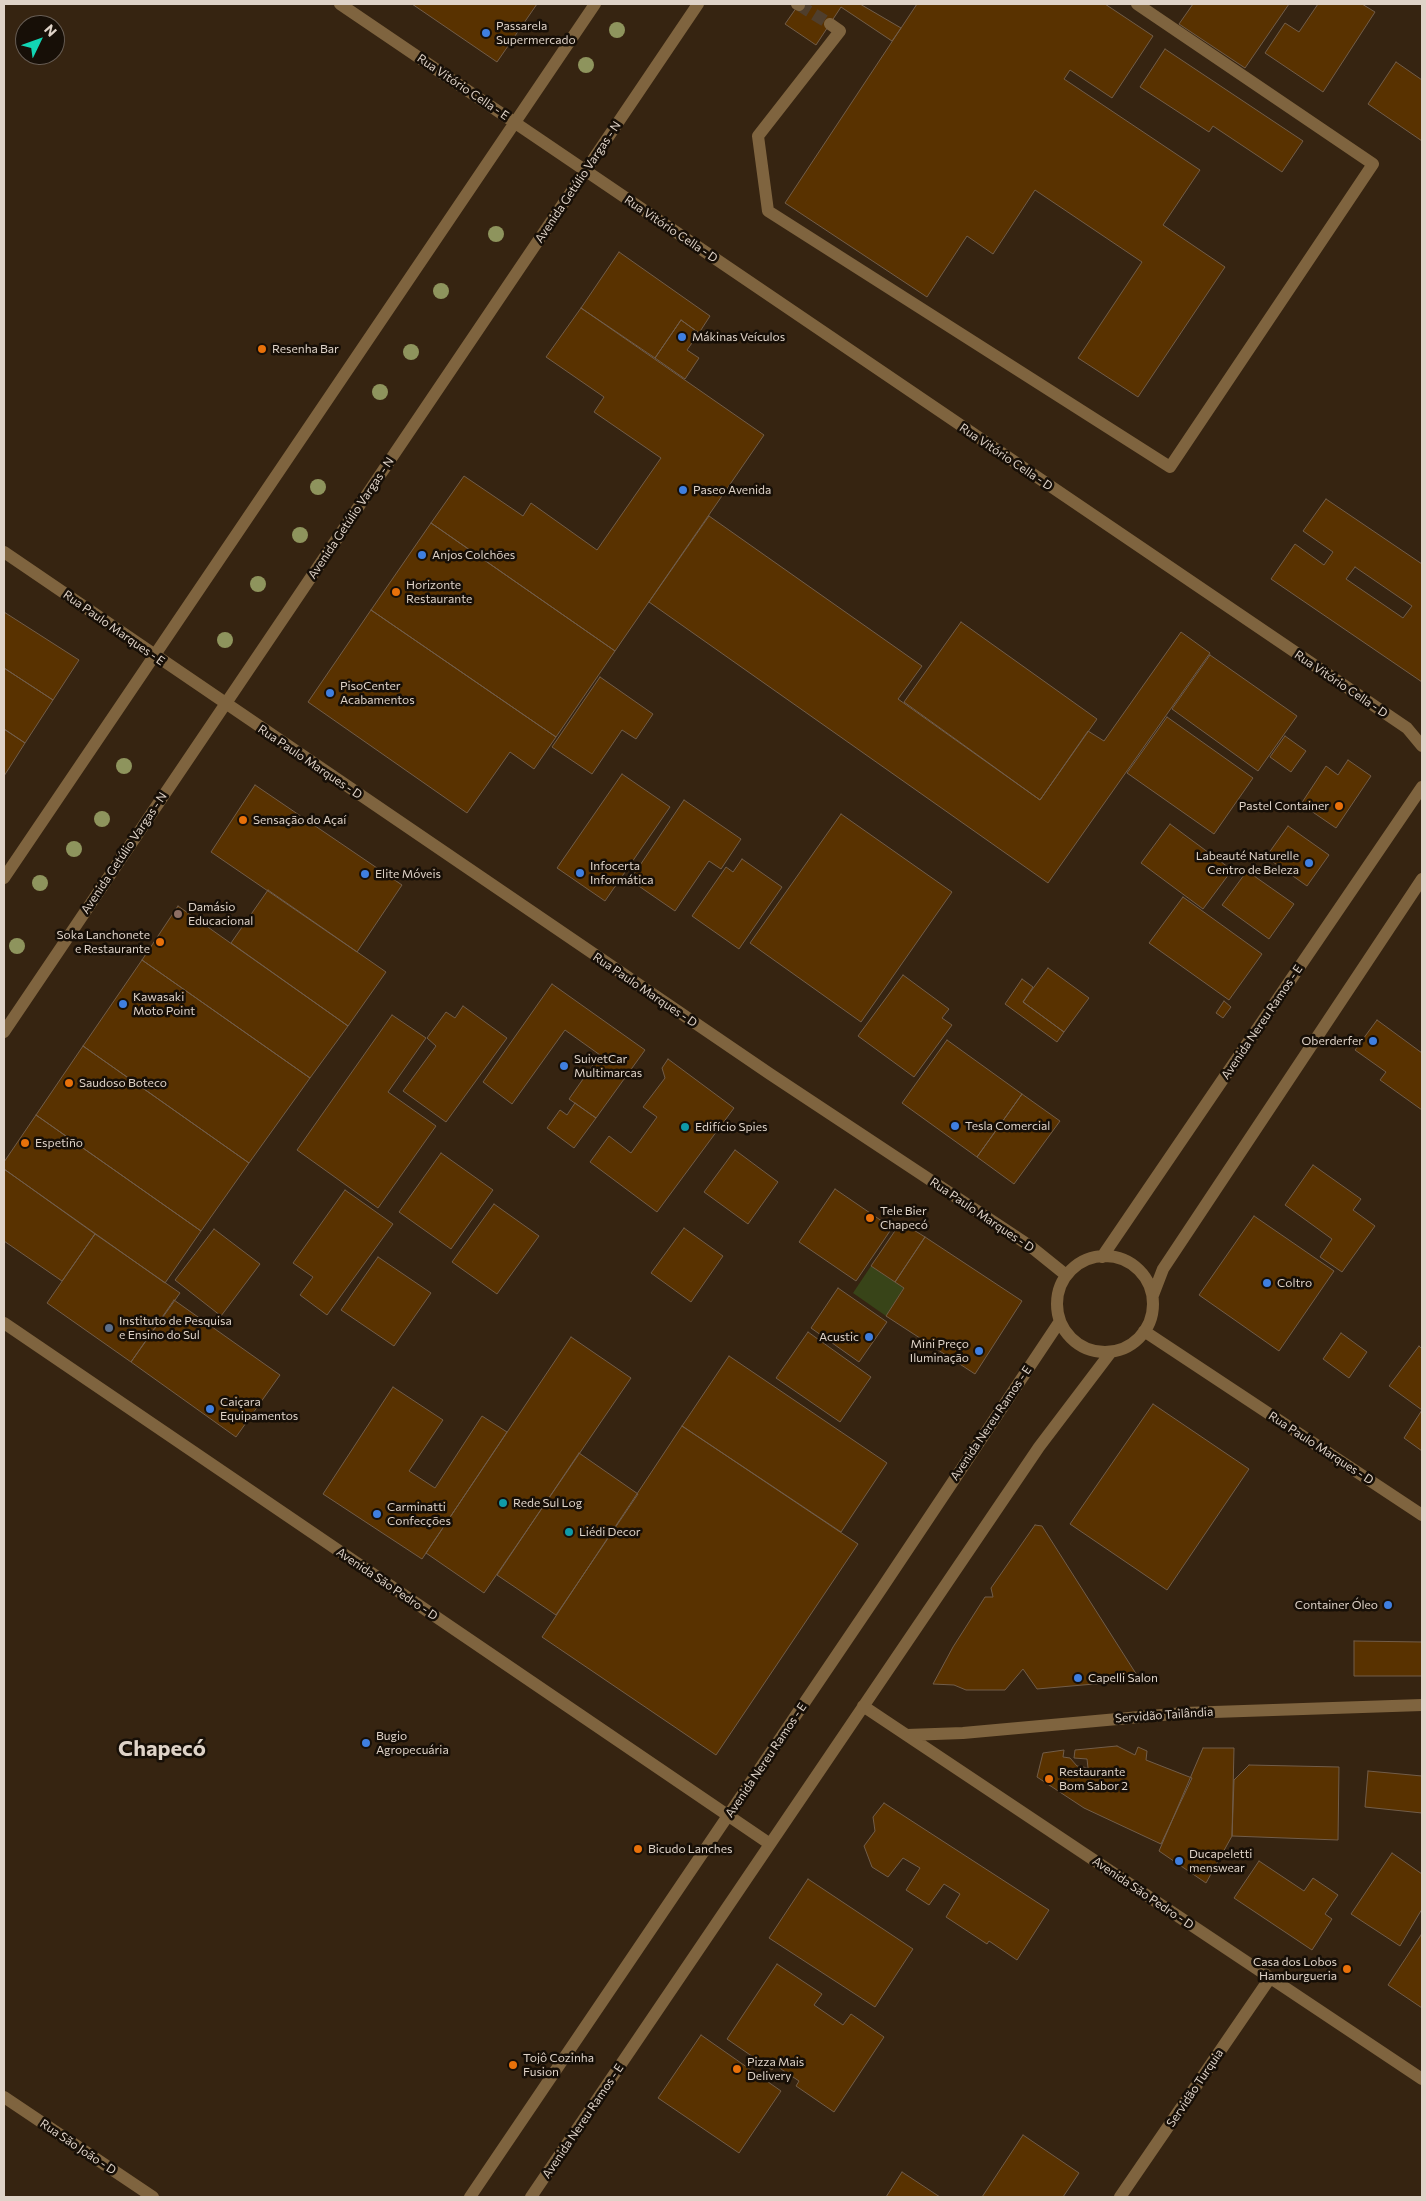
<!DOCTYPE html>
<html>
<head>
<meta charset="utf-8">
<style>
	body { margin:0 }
	#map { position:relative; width:1426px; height:2201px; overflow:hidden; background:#362411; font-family:Commissioner,sans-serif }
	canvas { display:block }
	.frame { position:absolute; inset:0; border:5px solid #dfd3c8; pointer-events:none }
	.north { position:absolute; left:15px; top:15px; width:50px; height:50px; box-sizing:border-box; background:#170f07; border:1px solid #675d54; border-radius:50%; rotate:48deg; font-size:14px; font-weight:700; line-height:20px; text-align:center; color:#dfd3c8 }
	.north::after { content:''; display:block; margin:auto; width:18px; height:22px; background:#12d5b4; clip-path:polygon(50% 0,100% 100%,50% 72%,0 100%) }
</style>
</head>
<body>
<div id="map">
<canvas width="1426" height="2201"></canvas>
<div class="frame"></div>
<div class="north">N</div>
</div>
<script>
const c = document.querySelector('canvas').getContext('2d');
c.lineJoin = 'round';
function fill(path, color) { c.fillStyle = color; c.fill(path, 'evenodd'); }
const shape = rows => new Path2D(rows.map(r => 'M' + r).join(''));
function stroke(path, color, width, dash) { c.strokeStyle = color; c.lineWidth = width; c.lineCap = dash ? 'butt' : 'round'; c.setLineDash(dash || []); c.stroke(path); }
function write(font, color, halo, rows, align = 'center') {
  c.font = font + ' Commissioner,sans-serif'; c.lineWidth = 5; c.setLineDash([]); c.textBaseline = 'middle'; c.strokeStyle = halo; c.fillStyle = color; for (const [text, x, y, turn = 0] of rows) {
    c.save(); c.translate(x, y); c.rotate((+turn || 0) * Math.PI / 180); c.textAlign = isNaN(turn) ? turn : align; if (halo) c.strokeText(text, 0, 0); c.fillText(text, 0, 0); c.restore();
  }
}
fill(shape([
	[871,1266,904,1288,886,1316,853,1293]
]), '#384418');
const building = shape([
	[412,4,537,4,497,62,412,4],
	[799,4,860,4,901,28,892,41,841,7,816,45,785,24,799,4],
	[917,4,1105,4,1153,36,1112,98,1070,70,1064,79,1200,170,1163,225,1225,267,1138,397,1078,358,1142,262,1035,190,993,254,967,236,927,297,785,203,917,4],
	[1193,4,1289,4,1245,68,1179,24,1193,4],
	[1318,4,1362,4,1375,12,1323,92,1265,53,1285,23,1299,32,1318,4],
	[1165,49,1303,141,1282,172,1213,126,1209,132,1140,87,1165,49],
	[1396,62,1422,80,1422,141,1368,104,1396,62],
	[619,252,710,316,699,333,681,320,655,358,581,308,619,252],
	[581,308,764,435,615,651,431,523,464,476,523,516,531,503,597,550,661,458,594,412,604,397,546,357,581,308],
	[681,320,699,333,687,350,699,358,685,379,655,358,681,320],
	[1326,499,1422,564,1422,682,1271,579,1295,544,1324,565,1333,552,1303,531,1326,499],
	[1355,567,1412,606,1403,618,1346,579,1355,567],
	[709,516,922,666,898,699,1040,800,1088,731,1104,741,1181,632,1210,653,1048,883,649,602,709,516],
	[431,523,615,651,556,737,371,610,431,523],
	[371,610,556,737,534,769,510,752,467,813,308,702,371,610],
	[4,612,79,660,53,700,4,668,4,612],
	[961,622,1097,719,1040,800,904,702,961,622],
	[1210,655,1297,716,1258,771,1172,709,1210,655],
	[4,668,53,700,25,743,4,729,4,668],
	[600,677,653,714,636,739,622,730,592,774,552,747,600,677],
	[1167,717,1253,778,1214,834,1127,773,1167,717],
	[4,729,25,743,4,776,4,729],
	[1285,736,1306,751,1291,772,1270,757,1285,736],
	[1348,760,1371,776,1336,828,1301,804,1326,766,1338,775,1348,760],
	[622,774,670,807,605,901,557,868,622,774],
	[255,785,402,885,357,952,211,852,255,785],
	[684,800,741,839,721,869,709,861,675,911,630,880,684,800],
	[841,814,952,892,861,1022,750,943,841,814],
	[1170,824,1232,870,1203,909,1141,863,1170,824],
	[1288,826,1329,855,1307,886,1266,857,1288,826],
	[742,859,782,887,739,949,692,916,726,867,733,872,742,859],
	[1247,871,1294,904,1269,939,1222,905,1247,871],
	[268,890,386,972,348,1026,231,943,268,890],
	[1183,897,1262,954,1229,1000,1149,943,1183,897],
	[178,906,348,1026,310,1078,142,960,178,906],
	[142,960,310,1078,249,1163,83,1046,142,960],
	[1048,968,1089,998,1064,1032,1023,1002,1048,968],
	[903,975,949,1009,942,1018,952,1025,914,1077,858,1036,903,975],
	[1022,979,1033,987,1023,1002,1064,1032,1057,1042,1005,1004,1022,979],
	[552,984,645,1050,596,1118,569,1099,600,1055,565,1030,512,1104,483,1082,552,984],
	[1224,1001,1231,1007,1223,1018,1216,1013,1224,1001],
	[463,1006,507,1038,446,1122,403,1091,436,1046,427,1038,446,1012,455,1018,463,1006],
	[392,1015,426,1038,388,1092,436,1126,378,1208,297,1150,392,1015],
	[1377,1020,1422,1053,1422,1110,1380,1080,1386,1072,1355,1050,1377,1020],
	[947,1040,1022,1094,977,1157,902,1103,947,1040],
	[83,1046,249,1163,201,1231,36,1115,83,1046],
	[668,1059,734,1108,657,1212,590,1162,609,1136,631,1153,657,1117,643,1107,665,1078,662,1068,668,1059],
	[1022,1094,1060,1121,1014,1184,977,1157,1022,1094],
	[575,1103,596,1118,574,1148,547,1128,560,1110,567,1115,575,1103],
	[36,1115,201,1231,165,1283,4,1169,4,1162,36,1115],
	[735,1150,778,1182,748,1224,704,1192,735,1150],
	[441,1153,493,1190,451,1249,399,1212,441,1153],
	[1313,1165,1361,1199,1353,1210,1375,1226,1342,1272,1320,1257,1332,1239,1285,1205,1313,1165],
	[4,1169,95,1234,62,1281,4,1241,4,1169],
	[835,1189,892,1228,856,1281,799,1242,835,1189],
	[345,1190,393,1224,327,1315,300,1295,313,1277,293,1263,345,1190],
	[494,1204,539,1236,497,1294,452,1262,494,1204],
	[1254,1216,1334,1271,1279,1351,1199,1295,1254,1216],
	[901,1222,925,1237,895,1282,871,1266,901,1222],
	[684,1228,723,1256,691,1302,651,1273,684,1228],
	[214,1229,260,1264,221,1316,175,1280,214,1229],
	[95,1234,180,1293,131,1362,47,1303,95,1234],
	[925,1237,1022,1301,975,1374,886,1316,904,1288,895,1282,925,1237],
	[378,1257,431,1293,394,1346,341,1310,378,1257],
	[838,1288,887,1322,859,1362,811,1328,838,1288],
	[174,1300,280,1375,236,1437,131,1362,174,1300],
	[808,1332,871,1377,840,1422,776,1378,808,1332],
	[1341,1333,1367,1352,1349,1378,1323,1359,1341,1333],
	[571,1337,631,1378,484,1593,426,1553,571,1337],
	[1419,1346,1422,1349,1422,1410,1389,1386,1419,1346],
	[729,1356,887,1463,841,1532,682,1426,729,1356],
	[393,1387,443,1420,409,1471,435,1488,482,1416,507,1432,422,1559,323,1494,393,1387],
	[1153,1404,1249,1469,1167,1590,1070,1524,1153,1404],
	[1422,1410,1422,1451,1404,1438,1422,1410],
	[682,1426,858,1544,716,1755,542,1637,682,1426],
	[579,1453,638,1494,556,1615,497,1575,579,1453],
	[1035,1525,1042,1526,1140,1680,1037,1689,1023,1669,1005,1690,966,1690,954,1685,933,1684,953,1647,985,1597,993,1597,991,1588,1035,1525],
	[1354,1641,1422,1642,1422,1676,1354,1676,1354,1641],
	[1117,1746,1135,1755,1138,1747,1147,1751,1146,1760,1192,1778,1161,1844,1084,1808,1037,1777,1043,1753,1064,1750,1063,1757,1070,1758,1077,1766,1088,1768,1087,1759,1074,1758,1075,1750,1117,1746],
	[1203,1748,1234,1748,1232,1836,1206,1883,1159,1851,1203,1748],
	[1249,1765,1339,1767,1338,1840,1232,1836,1234,1780,1249,1765],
	[1368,1771,1422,1776,1422,1813,1365,1807,1368,1771],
	[884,1803,1049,1910,1017,1960,989,1941,987,1944,946,1917,960,1894,944,1884,929,1905,906,1890,920,1868,903,1858,888,1877,872,1867,864,1846,875,1831,873,1817,884,1803],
	[1392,1853,1422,1874,1422,1909,1400,1946,1351,1914,1392,1853],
	[1259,1861,1304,1891,1313,1878,1338,1895,1325,1914,1332,1919,1312,1950,1234,1898,1259,1861],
	[808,1879,913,1949,875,2007,769,1938,808,1879],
	[1421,1935,1422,1936,1422,2008,1388,1985,1421,1935],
	[777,1964,822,1994,814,2005,843,2025,851,2014,884,2037,834,2112,796,2086,799,2081,775,2065,772,2070,727,2039,777,1964],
	[701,2035,781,2091,739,2153,658,2098,701,2035],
	[1023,2135,1079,2173,1063,2197,982,2197,1023,2135],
	[902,2172,940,2197,886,2197,902,2172]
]);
fill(building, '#593200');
stroke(building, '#725d49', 1);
stroke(shape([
	[799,5,830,24]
]), '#4f3e2c', 12, [12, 6]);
stroke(shape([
	[340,4,1407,728,1422,746],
	[797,4,799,5],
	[830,24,840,31,758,136,768,211,1170,467,1373,164,1137,4],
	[4,552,770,1074,1030,1246,1066,1275],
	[4,878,595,4],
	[4,1032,698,4],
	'1057 1304a48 48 0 1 1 96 0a48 48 0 1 1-96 0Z',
	[1102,1257,1422,787],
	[1153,1295,1163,1269,1422,879],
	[4,1323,770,1844],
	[1144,1331,1422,1515],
	[863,1706,1422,2079],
	[907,1735,963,1733,1184,1713,1422,1705],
	[4,2097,153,2197],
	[470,2197,882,1588,1060,1321],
	[531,2197,1039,1447,1111,1352],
	[1120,2197,1270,1978]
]), '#7f643f', 12);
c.fillStyle = '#8e945d';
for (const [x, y] of [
	[617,30],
	[586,65],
	[496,234],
	[441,291],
	[411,352],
	[380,392],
	[318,487],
	[300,535],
	[258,584],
	[225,640],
	[124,766],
	[102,819],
	[74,849],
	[40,883],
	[17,946]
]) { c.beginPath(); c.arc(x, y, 8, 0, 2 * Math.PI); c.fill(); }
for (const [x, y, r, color] of [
	[486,33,5,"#3f7fe0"],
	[682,337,5,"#3f7fe0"],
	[262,349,5,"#e8710a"],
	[683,490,5,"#3f7fe0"],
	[422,555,5,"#3f7fe0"],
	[396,592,5,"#e8710a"],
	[330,693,5,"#3f7fe0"],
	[1339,806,5,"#e8710a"],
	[243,820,5,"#e8710a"],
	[1309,863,5,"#3f7fe0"],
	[580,873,5,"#3f7fe0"],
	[365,874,5,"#3f7fe0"],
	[178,914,5,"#8d6e63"],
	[160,942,5,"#e8710a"],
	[123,1004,5,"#3f7fe0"],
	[1373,1041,5,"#3f7fe0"],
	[564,1066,5,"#3f7fe0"],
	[69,1083,5,"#e8710a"],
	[955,1126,5,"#3f7fe0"],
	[685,1127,5,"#0f9aa8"],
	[25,1143,5,"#e8710a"],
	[870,1218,5,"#e8710a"],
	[1267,1283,5,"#3f7fe0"],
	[109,1328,5,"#5c6f8a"],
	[869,1337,5,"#3f7fe0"],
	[979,1351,5,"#3f7fe0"],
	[210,1409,5,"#3f7fe0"],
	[503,1503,5,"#0f9aa8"],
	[377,1514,5,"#3f7fe0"],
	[569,1532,5,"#0f9aa8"],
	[1388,1605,5,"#3f7fe0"],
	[1078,1678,5,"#3f7fe0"],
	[366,1743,5,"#3f7fe0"],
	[1049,1779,5,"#e8710a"],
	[638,1849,5,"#e8710a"],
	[1179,1861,5,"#3f7fe0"],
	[1347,1969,5,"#e8710a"],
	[513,2065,5,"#e8710a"],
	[737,2069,5,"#e8710a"]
]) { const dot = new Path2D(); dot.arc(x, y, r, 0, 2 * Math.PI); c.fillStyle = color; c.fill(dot); stroke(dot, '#170f07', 2); }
write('12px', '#dfd3c8', '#170f07', [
	["Passarela",496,26],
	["Supermercado",496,40],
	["Mákinas Veículos",692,337],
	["Resenha Bar",272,349],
	["Paseo Avenida",693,490],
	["Anjos Colchões",432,555],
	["Horizonte",406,585],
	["Restaurante",406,599],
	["PisoCenter",340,686],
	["Acabamentos",340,700],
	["Pastel Container",1329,806,"right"],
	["Sensação do Açaí",253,820],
	["Labeauté Naturelle",1299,856,"right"],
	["Centro de Beleza",1299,870,"right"],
	["Infocerta",590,866],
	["Informática",590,880],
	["Elite Móveis",375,874],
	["Damásio",188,907],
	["Educacional",188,921],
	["Soka Lanchonete",150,935,"right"],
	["e Restaurante",150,949,"right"],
	["Kawasaki",133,997],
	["Moto Point",133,1011],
	["Oberderfer",1363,1041,"right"],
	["SuivetCar",574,1059],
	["Multimarcas",574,1073],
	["Saudoso Boteco",79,1083],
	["Tesla Comercial",965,1126],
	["Edifício Spies",695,1127],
	["Espetiño",35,1143],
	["Tele Bier",880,1211],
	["Chapecó",880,1225],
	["Coltro",1277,1283],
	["Instituto de Pesquisa",119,1321],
	["e Ensino do Sul",119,1335],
	["Acustic",859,1337,"right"],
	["Mini Preço",969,1344,"right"],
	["Iluminação",969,1358,"right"],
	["Caiçara",220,1402],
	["Equipamentos",220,1416],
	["Rede Sul Log",513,1503],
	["Carminatti",387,1507],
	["Confecções",387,1521],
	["Liédi Decor",579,1532],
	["Container Óleo",1378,1605,"right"],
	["Capelli Salon",1088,1678],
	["Bugio",376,1736],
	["Agropecuária",376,1750],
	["Restaurante",1059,1772],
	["Bom Sabor 2",1059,1786],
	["Bicudo Lanches",648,1849],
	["Ducapeletti",1189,1854],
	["menswear",1189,1868],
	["Casa dos Lobos",1337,1962,"right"],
	["Hamburgueria",1337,1976,"right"],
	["Tojô Cozinha",523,2058],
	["Fusion",523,2072],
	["Pizza Mais",747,2062],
	["Delivery",747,2076]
], 'left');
write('12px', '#dfd3c8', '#170f07', [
	["Rua Vitório Cella - E",463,87,34],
	["Avenida Getúlio Vargas - N",578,182,-56],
	["Rua Vitório Cella - D",671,229,34],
	["Rua Vitório Cella - D",1006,457,34],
	["Avenida Getúlio Vargas - N",351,518,-56],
	["Rua Paulo Marques - E",114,628,35],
	["Rua Vitório Cella - D",1341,684,34],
	["Rua Paulo Marques - D",310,762,34],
	["Avenida Getúlio Vargas - N",124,853,-56],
	["Rua Paulo Marques - D",645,990,34],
	["Avenida Nereu Ramos - E",1262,1022,-56],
	["Rua Paulo Marques - D",982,1215,34],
	["Avenida Nereu Ramos - E",991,1423,-56],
	["Rua Paulo Marques - D",1321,1448,33],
	["Avenida São Pedro - D",387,1584,34],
	["Servidão Tailândia",1164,1715,-4],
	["Avenida Nereu Ramos - E",766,1760,-56],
	["Avenida São Pedro - D",1143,1893,34],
	["Servidão Turquia",1195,2088,-56],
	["Avenida Nereu Ramos - E",583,2121,-56],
	["Rua São João - D",78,2147,34]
]);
write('bold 22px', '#dfd3c8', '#170f07', [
	["Chapecó",162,1749]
]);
</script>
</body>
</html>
